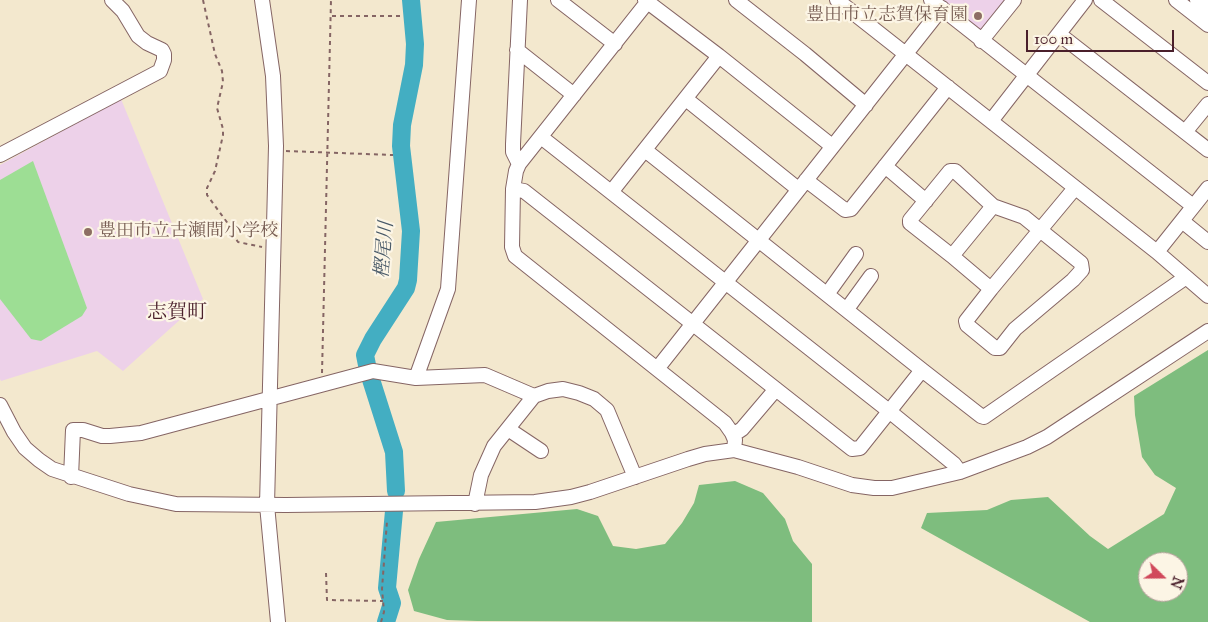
<!DOCTYPE html>
<html>
<head>
<meta charset="utf-8">
<style>
	body { margin:0 }
	#map { position:relative; width:1208px; height:622px; overflow:hidden; background:#f3e8ce; font-family:"IM FELL Great Primer",serif }
	canvas { display:block }
	.north { position:absolute; left:1138px; top:552px; width:50px; height:50px; box-sizing:border-box; background:#fcf5e5; border:1px solid #b59f9b; border-radius:50%; rotate:112deg; font-size:14px; font-weight:700; line-height:20px; text-align:center; color:#4a1f2b }
	.north::after { content:''; display:block; margin:auto; width:18px; height:22px; background:#d1495b; clip-path:polygon(50% 0,100% 100%,50% 72%,0 100%) }
	.scale { position:absolute; left:1026px; top:30px; width:148px; height:22px; box-sizing:border-box; border:2px solid #4a1f2b; border-top:0; padding-left:6px; font-size:15px; line-height:18px; white-space:nowrap; color:#4a1f2b; -webkit-text-stroke:4px #fcf5e5; paint-order:stroke }
</style>
</head>
<body>
<div id="map">
<canvas width="1208" height="622"></canvas>
<div class="north">N</div>
<div class="scale">100 m</div>
</div>
<script>
const c = document.querySelector('canvas').getContext('2d');
c.lineJoin = 'round';
function fill(path, color) { c.fillStyle = color; c.fill(path, 'evenodd'); }
const shape = rows => new Path2D(rows.map(r => 'M' + r).join(''));
function stroke(path, color, width, dash) { c.strokeStyle = color; c.lineWidth = width; c.lineCap = dash ? 'butt' : 'round'; c.setLineDash(dash || []); c.stroke(path); }
function write(font, color, halo, rows, align = 'center') {
  c.font = font + ' "IM FELL Great Primer","Noto Serif JP",serif'; c.lineWidth = 4.5; c.setLineDash([]); c.textBaseline = 'middle'; c.strokeStyle = halo; c.fillStyle = color; for (const [text, x, y, turn = 0] of rows) {
    c.save(); c.translate(x, y); c.rotate((+turn || 0) * Math.PI / 180); c.textAlign = isNaN(turn) ? turn : align; if (halo) c.strokeText(text, 0, 0); c.fillText(text, 0, 0); c.restore();
  }
}
fill(shape([
	[942,0,1008,0,982,32],
	[121,99,203,299,123,371,97,351,1,381,0,379,0,165]
]), '#edd1e9');
fill(shape([
	[33,161,87,308,82,316,41,341,31,339,0,299,0,180]
]), '#9dde94');
fill(shape([
	[1208,350,1208,622,1090,622,921,528,927,513,987,510,1011,500,1048,497,1090,536,1108,549,1164,514,1176,488,1155,475,1142,457,1135,415,1134,396],
	[1148,562,1178,562,1178,592,1148,592],
	[735,481,763,493,785,519,793,541,812,564,812,622,477,621,447,620,414,611,408,590,419,559,436,522,577,509,598,516,613,546,636,549,665,544,682,523,694,503,699,485]
]), '#7ebd7e');
stroke(shape([
	[396,491,394,452,368,370,365,355,373,339,406,288,408,280,411,231,401,146,402,125,414,65,415,44,411,0],
	[386,622,392,603,387,588,394,511]
]), '#43aec2', 18);
const minor = shape([
	[262,0,273,76,276,146,267,505,278,622],
	[558,0,615,44],
	[645,0,719,56,832,146],
	[649,0,519,164,516,171,513,189,512,247,515,256,725,423,732,433,735,440,734,450],
	[736,0,805,54,866,105],
	[837,0,1157,252,1208,296],
	[931,0,1193,206],
	[1101,0,1208,83],
	[1176,0,1208,25],
	[1197,0,1208,9],
	[1059,34,1208,150],
	[981,41,1014,0],
	[517,50,574,95],
	[686,99,798,189],
	[991,121,1085,0],
	[1185,132,1208,104],
	[541,137,889,411,954,464,960,472],
	[645,150,922,370,981,416,984,417,1185,278],
	[0,155,160,71,164,60,164,54,162,50,147,43,138,36,123,11,112,0],
	[519,164,513,152,513,144,520,0],
	[885,166,926,201],
	[806,180,845,210,851,209,948,87],
	[513,189,524,191,852,449,860,448,922,370],
	[612,191,719,56],
	[993,206,952,256,910,223,910,220,950,171,955,171,993,206,1024,217,1040,230,1081,263,1082,270,1073,280,1015,329,1000,348,995,348,967,325,966,321,991,289,1040,230,1075,188],
	[1182,221,1208,242],
	[1157,252,1208,188],
	[952,256,991,289],
	[828,293,856,254],
	[847,309,871,276],
	[657,369,942,8],
	[416,378,448,289,469,0],
	[0,405,14,432,25,448,39,460,52,469,129,494,176,504,286,505,535,502,571,497,590,492,688,459,705,454,734,450,798,467,852,485,874,488,892,488,960,472,1027,447,1047,437,1208,331],
	[508,429,541,451],
	[733,435,742,429,776,389],
	[71,477,73,430,83,430,102,436,110,436,141,433,373,371,416,378,485,375,534,396],
	[475,504,481,475,494,446,534,396,548,391,563,389,579,393,594,399,607,410,635,477]
]);
stroke(minor, '#856564', 16);
stroke(shape([
	[203,0,215,54,222,71,223,82,217,108,223,129,223,135,215,171,207,188,207,195,229,225,233,235,238,242,262,247],
	[332,16,402,16],
	[286,151,393,155],
	[322,373,331,0],
	[326,573,327,600,383,601],
	[381,622,384,612,382,589,387,521]
]), '#856564', 2, [4, 4]);
stroke(minor, '#fff', 14);
for (const [x, y, r, color] of [
	[978,16,5,"#8d6e63"],
	[88,232,5,"#8d6e63"]
]) { const dot = new Path2D(); dot.arc(x, y, r, 0, 2 * Math.PI); c.fillStyle = color; c.fill(dot); stroke(dot, '#fcf5e5', 2); }
write('18px', '#785e54', '#fcf5e5', [
	["豊田市立志賀保育園",968,16],
	["豊田市立古瀬間小学校",98,232,"left"]
], 'right');
write('italic 19px', '#475867', '#fcf5e5', [
	["樫尾川",385,250,-85]
]);
write('20px', '#4a1f2b', '#fcf5e5', [
	["志賀町",177,313]
]);
</script>
</body>
</html>
